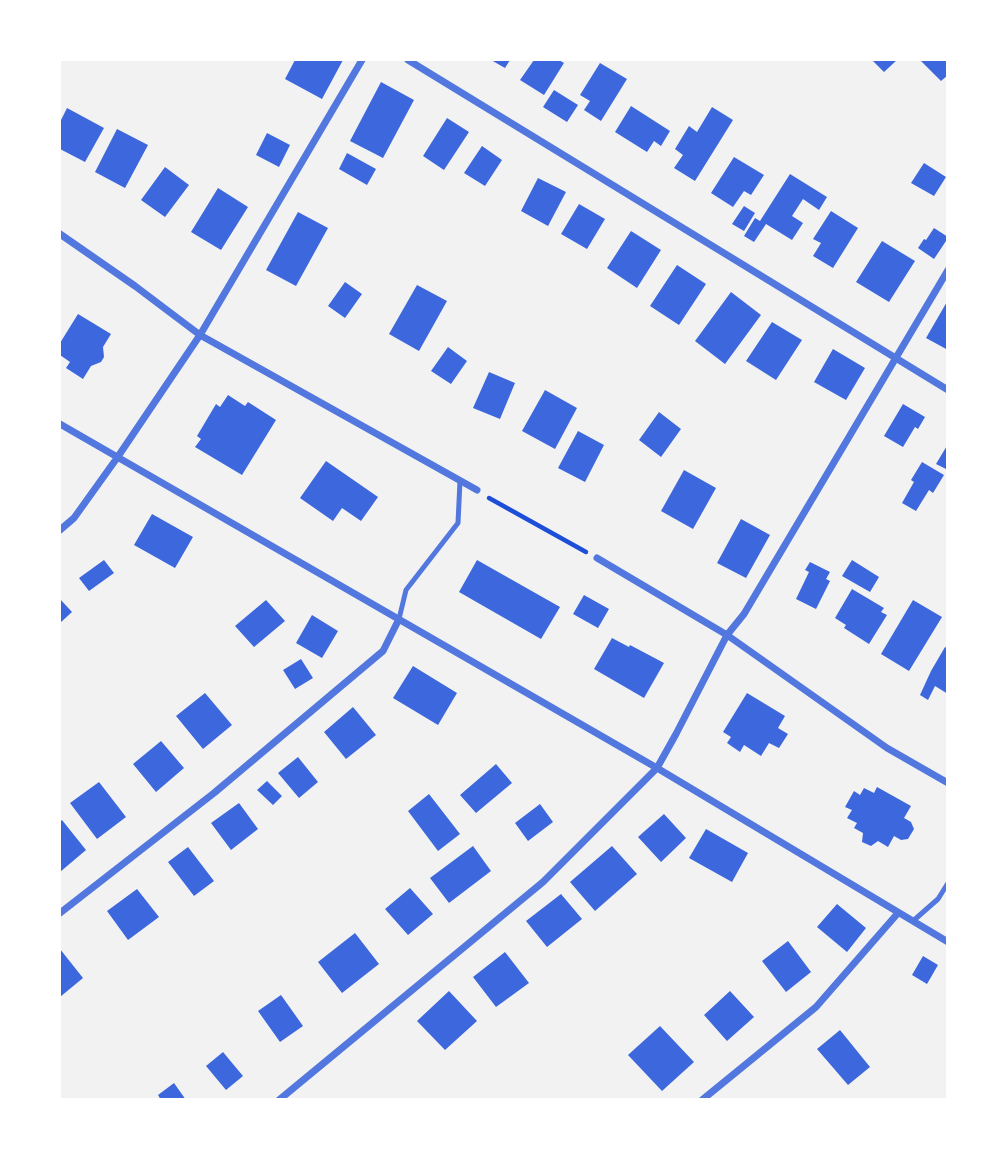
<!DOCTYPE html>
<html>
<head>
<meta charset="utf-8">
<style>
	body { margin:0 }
	#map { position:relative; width:1007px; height:1159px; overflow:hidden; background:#f2f2f2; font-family:"Source Serif 4",serif }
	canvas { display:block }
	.frame { position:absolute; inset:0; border:61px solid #fff; pointer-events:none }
</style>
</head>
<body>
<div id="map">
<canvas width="1007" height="1159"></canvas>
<div class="frame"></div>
</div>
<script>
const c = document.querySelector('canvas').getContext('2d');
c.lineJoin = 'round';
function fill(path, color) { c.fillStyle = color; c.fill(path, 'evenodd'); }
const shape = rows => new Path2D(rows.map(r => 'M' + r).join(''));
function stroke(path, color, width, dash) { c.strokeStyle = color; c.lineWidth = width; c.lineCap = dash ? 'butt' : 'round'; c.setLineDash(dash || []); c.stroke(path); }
fill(shape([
	[295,60,343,60,322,99,285,79],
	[491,60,510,60,505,68],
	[534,60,559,60,564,63,544,95,520,80],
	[872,60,897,60,884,72],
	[920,60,948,60,948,75,941,81],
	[600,63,627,79,601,121,584,110,590,101,580,95],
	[381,82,414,100,383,158,350,141],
	[554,90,578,105,567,122,543,107],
	[631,106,670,131,661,146,654,141,647,152,615,132],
	[712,107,733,120,695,181,674,168,683,155,675,149,689,126,697,132],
	[67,108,104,128,85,162,60,149,60,122],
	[447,118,469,132,444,170,423,156],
	[117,129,148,145,125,188,95,172],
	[267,133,290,145,279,167,256,155],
	[482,146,502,160,485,186,464,173],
	[347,153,376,169,367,185,339,169],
	[734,157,764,175,751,195,744,191,733,207,711,193],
	[924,163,946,177,934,196,911,183],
	[165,167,189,185,165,217,141,200],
	[790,174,827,197,819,210,803,199,792,216,803,223,792,240,766,224,754,242,744,236,755,218,760,221],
	[538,178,566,192,548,226,521,211],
	[218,188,248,207,221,250,191,232],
	[579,204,605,219,587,249,561,234],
	[744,206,755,213,744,231,732,224],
	[831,211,858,228,833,268,813,256,821,243,813,239],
	[298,212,328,228,296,286,266,270],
	[934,228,948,237,948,238,934,259,918,248,924,239,926,240],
	[631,231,661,250,637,288,607,268],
	[882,241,915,261,889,302,856,282],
	[677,265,706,284,679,325,650,306],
	[345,282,362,294,345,318,328,306],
	[417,285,447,301,419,351,389,334],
	[731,292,761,315,725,364,695,341],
	[948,300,948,350,926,338],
	[78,314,111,334,103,347,104,357,101,362,91,366,83,379,66,368,70,362,60,355,60,343],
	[772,322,802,340,776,380,746,361],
	[448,347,467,361,451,384,431,371],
	[833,349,865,368,846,400,814,382],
	[489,372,515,383,500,419,473,408],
	[545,390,577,408,555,449,522,431],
	[228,395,245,406,248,402,276,420,242,475,195,447,201,439,197,436,216,404,220,407],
	[903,404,925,417,918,429,915,427,903,447,884,436],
	[659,412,681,429,661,457,639,440],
	[578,431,604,445,585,482,558,468],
	[948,444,948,470,936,464],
	[326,461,378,497,361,521,342,508,333,521,300,498],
	[922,462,944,475,933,493,929,490,916,511,902,503,914,482,911,480],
	[684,470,716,488,693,529,661,511],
	[152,514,193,537,175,568,134,545],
	[741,519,770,535,746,578,717,563],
	[104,560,114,573,89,591,79,578],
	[477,560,560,607,541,639,459,592],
	[852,560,879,577,870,592,842,576],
	[810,562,830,572,826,579,830,581,816,609,796,599,809,572,805,570],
	[852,589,884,608,881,612,887,615,869,644,844,628,846,625,835,618],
	[584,595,609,609,598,628,573,614],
	[60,599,72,612,60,623],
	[266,600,285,621,254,647,235,626],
	[913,600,942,617,909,671,881,654],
	[312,615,338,631,322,658,296,643],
	[612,638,629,647,630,645,664,663,644,698,594,669],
	[945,647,948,649,948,694,935,686,928,700,920,695,931,671],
	[301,659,313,678,295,689,283,670],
	[413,666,457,693,438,725,393,698],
	[205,693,232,725,203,749,176,716],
	[747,693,785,716,778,728,788,734,779,748,769,743,761,756,744,745,740,752,727,743,731,737,723,732],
	[353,707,376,735,346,759,324,732],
	[161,741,184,768,156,792,133,764],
	[298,757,318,782,299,798,278,773],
	[496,764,512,783,476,813,460,795],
	[267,781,282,796,273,805,257,790],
	[99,782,126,817,97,839,70,803],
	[877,787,911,806,904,818,911,822,914,829,908,839,901,840,894,836,888,847,878,841,871,846,862,842,863,833,854,828,857,823,847,818,852,810,845,807,854,791,860,795,864,788,874,793],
	[429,794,460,834,438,851,408,811],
	[239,803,258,829,231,850,211,823],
	[540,804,553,822,528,841,515,823],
	[664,814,686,838,661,862,638,837],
	[62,820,86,850,60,872,60,822],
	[706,829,748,853,732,882,689,858],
	[473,846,491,871,449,903,430,878],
	[612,846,637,874,595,911,570,882],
	[188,847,214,881,194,896,168,862],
	[410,888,433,914,408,935,385,909],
	[137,889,159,917,128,940,107,911],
	[561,894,582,919,547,947,526,921],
	[837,904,866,928,847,952,817,927],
	[355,933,379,964,342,993,318,962],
	[788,941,811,972,786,992,762,961],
	[60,949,83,978,60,997],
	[505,952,529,983,496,1007,473,977],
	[923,956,938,965,927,984,912,975],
	[449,991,477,1021,445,1050,417,1021],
	[730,991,754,1017,727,1041,704,1015],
	[281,995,303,1026,280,1042,258,1011],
	[660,1026,694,1062,662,1091,628,1055],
	[840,1030,870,1067,848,1085,817,1049],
	[223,1052,243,1076,226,1090,206,1066],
	[174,1083,186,1100,161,1100,158,1095]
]), '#3d67dc');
stroke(shape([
	[489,498,586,552]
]), '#1d4ed8', 4.5);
stroke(shape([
	[399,619,406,590,458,523,460,481],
	[913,921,938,899,948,883]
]), '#5277de', 5);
stroke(shape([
	[408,60,948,390],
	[60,234,135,286,200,335,477,490],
	[60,424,657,768,948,942],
	[60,530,74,518,117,458,200,335,362,60],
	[597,558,727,635,887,748,948,783],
	[60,913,214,793,383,651,399,619],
	[279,1100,543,882,657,768,676,734,727,635,744,614,948,270],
	[702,1100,816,1007,898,913]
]), '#5277de', 7);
</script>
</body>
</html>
